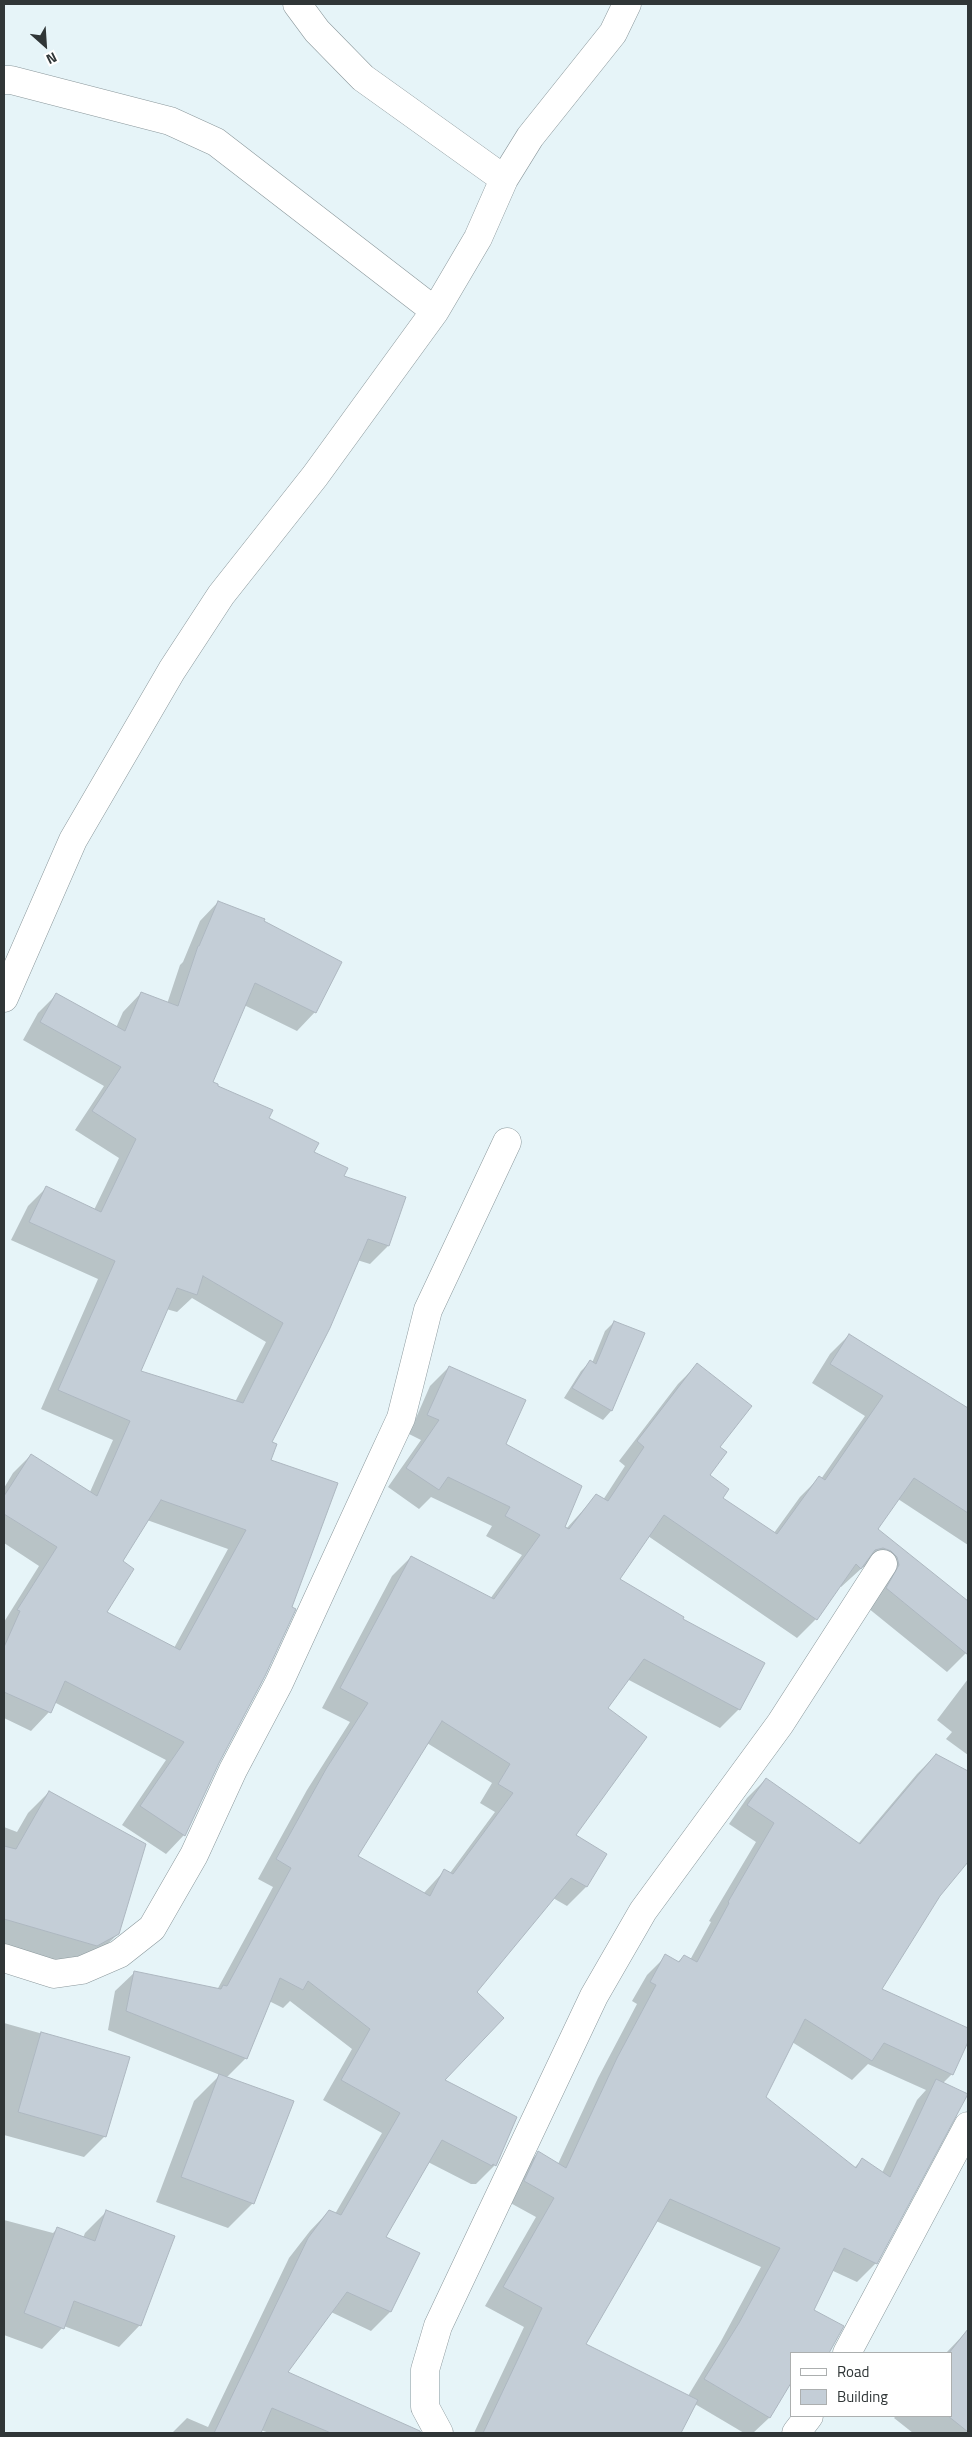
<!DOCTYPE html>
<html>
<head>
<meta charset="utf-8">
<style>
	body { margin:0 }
	#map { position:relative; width:972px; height:2437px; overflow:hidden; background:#e6f4f8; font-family:"Titillium Web",sans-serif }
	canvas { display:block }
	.frame { position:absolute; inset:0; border:5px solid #303637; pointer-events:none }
	.legend { position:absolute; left:790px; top:2352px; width:162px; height:65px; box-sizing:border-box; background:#fff; border:1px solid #acafaf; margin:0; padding:6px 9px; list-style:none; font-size:15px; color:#303637 }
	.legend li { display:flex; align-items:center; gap:10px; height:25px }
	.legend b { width:25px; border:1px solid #acafaf }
	.north { position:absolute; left:20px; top:20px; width:50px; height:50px; -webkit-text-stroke:4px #fff; paint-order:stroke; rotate:154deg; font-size:14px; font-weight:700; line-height:20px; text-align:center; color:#303637 }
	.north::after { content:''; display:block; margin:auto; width:18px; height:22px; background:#303637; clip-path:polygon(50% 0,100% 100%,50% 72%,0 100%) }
</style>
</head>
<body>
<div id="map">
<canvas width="972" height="2437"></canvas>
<div class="frame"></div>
<ul class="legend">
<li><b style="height:6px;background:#fff"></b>Road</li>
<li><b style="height:14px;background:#c4ced7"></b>Building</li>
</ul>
<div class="north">N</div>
</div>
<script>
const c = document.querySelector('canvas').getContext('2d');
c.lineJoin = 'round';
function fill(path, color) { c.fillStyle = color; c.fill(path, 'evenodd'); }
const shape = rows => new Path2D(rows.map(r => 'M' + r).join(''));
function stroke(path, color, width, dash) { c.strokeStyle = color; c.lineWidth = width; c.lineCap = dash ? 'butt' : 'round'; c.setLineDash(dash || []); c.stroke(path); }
fill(shape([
	[218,902,315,1012,297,1031,244,1005,212,1082,268,1119,342,1177,388,1246,370,1264,357,1260,270,1443,269,1460,218,1762,184,1835,166,1854,122,1825,166,1760,54,1702,49,1712,31,1731,4,1718,4,1622,39,1566,4,1543,4,1488,13,1473,31,1455,90,1492,113,1440,41,1409,98,1279,11,1240,28,1206,46,1188,94,1210,119,1158,75,1130,104,1086,23,1040,38,1013,57,994,116,1028,123,1012,141,993,167,1004,180,965,183,962,200,921],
	[192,1298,266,1342,235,1402,139,1372,166,1309,177,1312],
	[147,1520,228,1549,174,1648,105,1613,121,1562],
	[614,1322,643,1334,611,1411,603,1420,564,1398,581,1371,590,1362,592,1363,605,1331],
	[849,1335,934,1417,968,1439,968,1545,898,1499,876,1529,968,1603,968,1651,947,1672,868,1608,872,1569,863,1567,841,1587,840,1585,816,1619,797,1638,648,1536,619,1579,681,1619,739,1709,720,1728,627,1679,606,1709,574,1836,605,1854,586,1887,567,1906,553,1898,475,1992,443,2080,495,2165,476,2184,471,2184,428,2162,384,2237,418,2253,390,2312,371,2331,331,2312,286,2372,383,2416,376,2433,269,2433,261,2430,260,2433,172,2433,187,2418,208,2427,289,2258,310,2231,329,2211,335,2214,382,2133,323,2100,352,2049,290,2001,283,2008,269,2001,246,2058,226,2078,253,2203,228,2228,156,2202,194,2101,220,2075,108,2030,115,1991,135,1972,217,1990,273,1887,258,1879,307,1790,350,1722,322,1708,392,1576,411,1557,490,1599,522,1555,486,1536,492,1526,431,1497,419,1509,388,1487,421,1440,409,1434,430,1386,449,1367,566,1529,596,1496,603,1500,625,1466,619,1461,678,1384,697,1365,718,1447,708,1476,722,1498,774,1533,800,1497,819,1478,821,1479,865,1416,812,1383,830,1354],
	[427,1743,492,1783,480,1803,495,1812,450,1873,444,1871,423,1894,356,1856],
	[968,1679,968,1755,946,1739,952,1732,937,1720],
	[936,1755,968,1772,968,1860,939,1895,881,1989,968,2030,968,2039,952,2074,942,2084,876,2263,857,2282,831,2270,812,2310,842,2327,827,2353,791,2353,790,2382,769,2418,753,2433,744,2433,695,2404,680,2433,474,2433,524,2327,485,2306,536,2217,505,2200,519,2172,538,2153,558,2164,598,2078,637,2004,632,2001,647,1975,666,1956,678,1962,684,1956,690,1960,711,1922,709,1921,756,1842,729,1824,747,1798,766,1779,858,1844,917,1774],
	[792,2042,852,2080,868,2064,926,2090,917,2100,882,2173,862,2160,854,2168,764,2097],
	[656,2221,761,2267,720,2343,688,2396,584,2344],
	[49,1792,118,1934,96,1955,75,1967,4,1946,4,1827,17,1832,28,1813],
	[4,2023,128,2058,105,2136,84,2157,4,2135],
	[106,2212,140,2325,119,2347,64,2326,42,2349,4,2335,4,2220,53,2233,57,2229,83,2238,85,2233],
	[968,2330,968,2433,913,2433,894,2418,896,2416,951,2416,951,2353,946,2353]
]), '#0003');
const building = shape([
	[218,901,265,919,264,921,342,962,316,1013,255,983,213,1082,218,1084,218,1086,273,1110,269,1118,319,1143,314,1152,348,1168,344,1176,406,1197,389,1246,368,1239,330,1328,272,1442,277,1444,271,1460,338,1483,292,1607,296,1609,265,1676,219,1763,185,1836,140,1806,184,1742,65,1681,51,1713,4,1692,4,1647,20,1611,17,1610,57,1547,4,1514,4,1496,31,1454,97,1496,130,1421,58,1390,115,1261,29,1222,46,1186,101,1212,136,1139,92,1111,121,1067,40,1022,56,993,125,1031,141,992,178,1006,198,946,199,946,218,901],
	[203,1276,283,1323,243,1403,141,1371,177,1288,197,1295,203,1276],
	[161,1500,246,1530,180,1650,107,1612,134,1569,123,1561,161,1500],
	[614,1321,645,1333,612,1411,572,1388,590,1360,596,1364,614,1321],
	[849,1334,968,1408,968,1513,914,1478,878,1529,968,1601,968,1655,886,1588,899,1565,897,1557,891,1551,883,1548,875,1550,861,1569,856,1564,817,1620,664,1515,620,1579,684,1617,683,1619,765,1663,740,1710,644,1659,608,1708,647,1737,576,1835,607,1854,587,1887,571,1878,477,1992,504,2018,445,2080,517,2117,496,2166,493,2164,492,2166,442,2140,386,2237,420,2253,391,2312,347,2292,288,2372,420,2431,421,2433,331,2433,272,2408,261,2433,214,2433,308,2238,329,2210,341,2215,400,2113,341,2080,370,2029,308,1981,303,1990,280,1978,247,2059,126,2011,134,1971,221,1989,223,1985,227,1986,291,1868,276,1859,326,1769,368,1703,340,1688,411,1556,494,1599,540,1535,505,1516,510,1507,448,1477,439,1490,406,1468,439,1420,427,1415,449,1366,526,1400,506,1444,582,1486,565,1527,569,1529,596,1494,608,1501,644,1447,637,1441,697,1363,752,1406,720,1447,727,1452,710,1475,729,1489,723,1498,777,1534,819,1476,825,1480,883,1396,830,1364,849,1334],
	[442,1721,510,1764,498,1784,513,1793,453,1874,444,1869,430,1896,358,1856,442,1721],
	[936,1754,968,1771,968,1862,940,1896,882,1989,968,2028,968,2042,953,2075,884,2043,872,2061,805,2019,766,2097,856,2168,862,2158,890,2177,936,2079,968,2094,877,2264,844,2248,814,2310,844,2326,829,2353,791,2353,791,2383,770,2418,704,2379,739,2323,780,2248,670,2199,586,2344,698,2400,681,2433,483,2433,542,2308,503,2287,554,2198,524,2181,538,2151,566,2168,617,2058,656,1985,650,1982,665,1954,679,1962,684,1955,697,1962,729,1903,728,1902,774,1823,747,1805,766,1778,860,1844,936,1754],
	[49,1791,146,1844,119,1934,97,1946,4,1919,4,1846,16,1849,49,1791],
	[41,2032,130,2057,106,2137,18,2112,41,2032],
	[219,2074,294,2101,254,2204,181,2177,219,2074],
	[106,2210,175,2236,141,2326,74,2301,64,2329,24,2313,57,2227,95,2241,106,2210],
	[968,2329,968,2432,948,2416,951,2416,949,2353,968,2329]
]);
fill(building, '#c4ced7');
stroke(building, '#adb7c0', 1);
const street = shape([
	[297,4,317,31,363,78,504,179],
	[4,80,11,80,170,121,216,142,435,311],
	[4,998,73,840,172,670,221,595,315,476,435,311,478,238,504,179,530,137,613,33,627,4],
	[4,1958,54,1974,82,1970,119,1954,152,1928,194,1855,233,1770,279,1683,381,1461,401,1418,428,1310,507,1142],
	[847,2353,968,2126],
	[439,2433,425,2407,425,2370,438,2326,594,1996,643,1911,780,1724,883,1564],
	[796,2433,809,2416]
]);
stroke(street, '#8a979b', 29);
stroke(street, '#fff', 28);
</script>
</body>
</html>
